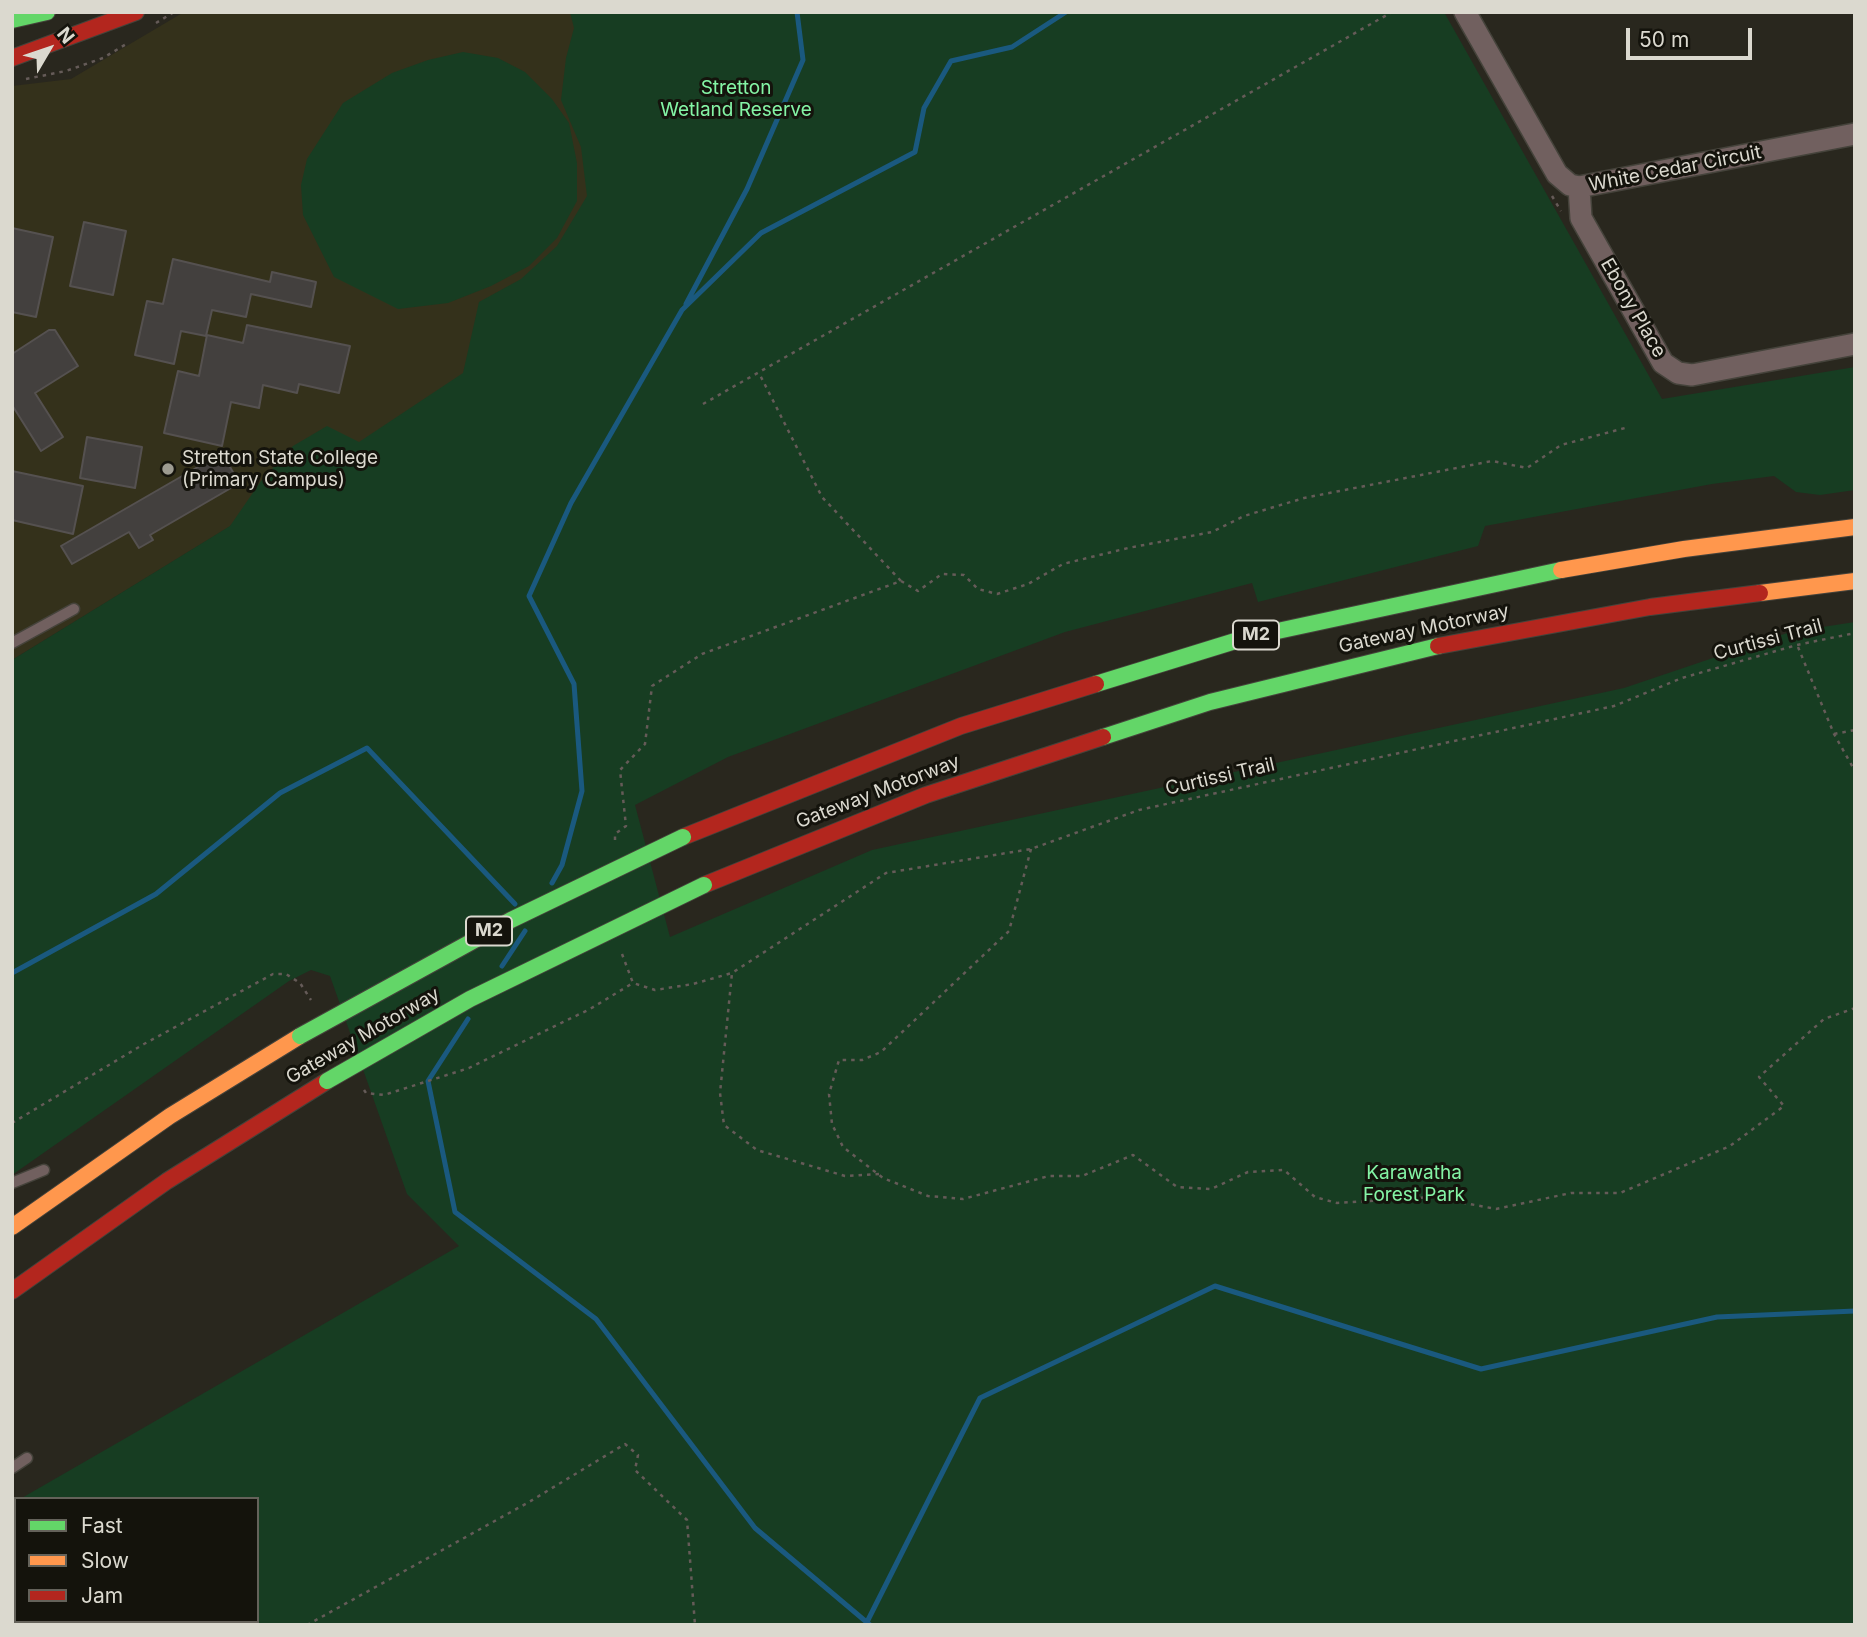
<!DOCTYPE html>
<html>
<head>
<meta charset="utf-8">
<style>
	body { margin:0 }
	#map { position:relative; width:1867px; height:1637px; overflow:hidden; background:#29271e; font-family:Inter,sans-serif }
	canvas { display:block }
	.frame { position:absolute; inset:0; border:14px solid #dbd9cf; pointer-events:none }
	.legend { position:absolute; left:14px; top:1497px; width:245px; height:126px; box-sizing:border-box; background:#14130c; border:2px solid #64625a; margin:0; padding:9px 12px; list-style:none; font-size:21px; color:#dbd9cf }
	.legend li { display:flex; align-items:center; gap:14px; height:35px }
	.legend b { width:35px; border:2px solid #64625a }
	.north { position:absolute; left:14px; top:14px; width:70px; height:70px; -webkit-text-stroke:5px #14130c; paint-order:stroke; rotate:51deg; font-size:19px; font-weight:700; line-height:28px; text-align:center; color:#dbd9cf }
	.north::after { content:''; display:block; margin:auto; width:24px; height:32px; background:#dbd9cf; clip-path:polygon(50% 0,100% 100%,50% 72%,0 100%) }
	.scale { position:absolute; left:1626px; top:28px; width:126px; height:32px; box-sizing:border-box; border:4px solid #dbd9cf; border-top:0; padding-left:9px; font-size:21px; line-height:24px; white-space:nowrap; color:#dbd9cf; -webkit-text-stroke:5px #14130c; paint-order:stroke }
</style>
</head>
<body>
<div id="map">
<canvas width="1867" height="1637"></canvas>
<div class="frame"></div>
<ul class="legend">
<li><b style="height:9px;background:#63d668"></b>Fast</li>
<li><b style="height:9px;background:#ff974d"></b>Slow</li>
<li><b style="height:9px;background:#b3261e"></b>Jam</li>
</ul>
<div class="north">N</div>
<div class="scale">50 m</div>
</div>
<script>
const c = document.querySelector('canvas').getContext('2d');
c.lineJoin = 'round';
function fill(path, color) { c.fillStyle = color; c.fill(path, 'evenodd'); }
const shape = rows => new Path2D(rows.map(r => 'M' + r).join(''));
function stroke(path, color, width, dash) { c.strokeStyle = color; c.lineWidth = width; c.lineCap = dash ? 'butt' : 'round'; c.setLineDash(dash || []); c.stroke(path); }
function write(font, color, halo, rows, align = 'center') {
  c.font = font + ' Inter,sans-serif'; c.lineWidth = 6; c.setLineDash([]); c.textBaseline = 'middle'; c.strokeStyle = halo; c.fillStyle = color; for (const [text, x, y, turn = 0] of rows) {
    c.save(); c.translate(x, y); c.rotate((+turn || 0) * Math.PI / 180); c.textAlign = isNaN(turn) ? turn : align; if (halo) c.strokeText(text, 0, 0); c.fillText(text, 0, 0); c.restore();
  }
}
fill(shape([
	[184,12,586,12,635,278,12,660,12,86,71,79]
]), '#34311b');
fill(shape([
	[570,12,1444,12,1662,399,1855,367,1855,490,1820,495,1796,492,1774,476,1712,484,1485,526,1478,546,1258,602,1252,583,1065,632,728,757,635,805,670,937,872,850,1624,688,1790,632,1855,622,1855,1625,31,1625,29,1621,257,1621,257,1499,20,1499,459,1246,407,1194,330,976,311,970,289,981,12,1175,12,660,230,526,261,481,293,446,327,426,359,442,463,373,479,302,521,279,557,246,587,196,581,147,561,100,566,58,574,28],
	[463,52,498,58,525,72,552,99,569,123,577,163,577,201,557,238,529,266,491,286,448,303,398,309,334,277,303,215,301,185,307,159,343,103,392,73,428,60],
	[16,1501,16,1598,12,1591,12,1503]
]), '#173d22');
stroke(shape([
	[686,304,747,189,803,60,797,12],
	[552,883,562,865,582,791,574,684,529,596,571,503,682,310,761,233,915,152,924,108,951,61,1012,47,1066,12],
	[502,966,525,931],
	[12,973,156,894,280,793,367,748,515,904],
	[468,1019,428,1081,455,1212,596,1319,755,1528,870,1625],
	[868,1620,980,1398,1215,1286,1481,1369,1717,1317,1855,1311]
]), '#1a597f', 5);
const building = shape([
	[84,222,126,231,113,295,70,286,84,222],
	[12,228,53,237,36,317,12,312,12,228],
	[173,259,270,282,272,272,316,282,311,307,251,294,246,317,212,310,206,336,181,331,174,364,135,355,147,301,163,304,173,259],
	[247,325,350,346,339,393,299,384,297,393,263,385,259,408,231,402,222,446,164,433,178,371,199,376,207,335,243,343,247,325],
	[49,330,55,330,78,366,35,393,63,437,41,451,12,405,12,354,49,330],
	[87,437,142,447,135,488,80,478,87,437],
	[222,453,234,474,226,479,231,488,150,535,153,540,139,548,129,532,72,564,61,546,222,453],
	[12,471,83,486,73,534,12,520,12,471]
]);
fill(building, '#43403e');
stroke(building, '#555150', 2);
const lane = shape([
	[12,643,74,609],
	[12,1183,44,1170],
	[12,1468,27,1458]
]);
const street = shape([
	[1465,12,1557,174,1570,185,1579,187,1855,134],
	[1579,187,1581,218,1663,363,1678,373,1692,375,1855,344]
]);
const fast = shape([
	[12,20,47,12],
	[1096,684,1245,638,1561,570],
	[1103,737,1210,702,1438,646]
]);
const slow = shape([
	[1561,570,1684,549,1855,527],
	[1760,593,1855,581],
	[12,1227,170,1116,300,1036]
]);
const jam = shape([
	[12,58,136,12],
	[1438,646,1650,607,1760,593],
	[683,837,961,726,1096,684],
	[704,885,926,795,1103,737],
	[12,1291,167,1181,327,1081]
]);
stroke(lane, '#45433b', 13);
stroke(street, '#45433b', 24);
stroke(fast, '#45433b', 18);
stroke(slow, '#45433b', 18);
stroke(jam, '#45433b', 18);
stroke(shape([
	[156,23,174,12],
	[26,79,66,71,103,58,128,43],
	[1552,196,1561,211],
	[703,404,1392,12],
	[901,581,918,591,942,574,964,575,978,589,997,594,1028,584,1063,564,1128,548,1212,532,1244,516,1304,498,1492,461,1527,468,1561,445,1625,428],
	[1798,647,1834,734,1855,771],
	[1834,734,1855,730],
	[615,840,615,834,626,826,620,770,645,744,652,686,702,654,901,581,822,497,759,373],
	[1031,849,1009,931,881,1052,862,1060,839,1060,829,1094,832,1124,843,1147,883,1178,928,1196,963,1199,1049,1176,1082,1176,1133,1155,1177,1187,1211,1189,1248,1172,1284,1170,1315,1197,1337,1203,1433,1197,1496,1209,1571,1193,1620,1193,1730,1146,1784,1106,1759,1077,1824,1019,1855,1008],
	[622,954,633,983,655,990,693,984,732,973],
	[364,1090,366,1093,384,1095,469,1068,590,1009,633,983],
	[12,1123,144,1044,273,974,286,974,300,983,311,1000],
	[879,1174,845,1176,757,1150,724,1125,720,1093,732,973,886,873,1031,849,1139,810,1614,706,1682,678,1797,645,1855,633],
	[307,1625,529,1502,625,1444,638,1455,635,1470,687,1520,695,1625]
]), '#655b58', 2.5, [3.5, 5]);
stroke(lane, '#71605f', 10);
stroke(street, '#71605f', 21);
stroke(fast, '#63d668', 16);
stroke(slow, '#ff974d', 16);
stroke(jam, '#b3261e', 16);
const fastBridge = shape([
	[300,1036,511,920,683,837],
	[327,1081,470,999,704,885]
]);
stroke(fastBridge, '#45433b', 18, []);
stroke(fastBridge, '#63d668', 16);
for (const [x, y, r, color] of [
	[168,469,7,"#9d9b91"]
]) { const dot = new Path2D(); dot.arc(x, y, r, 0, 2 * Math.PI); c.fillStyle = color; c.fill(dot); stroke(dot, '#14130c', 2.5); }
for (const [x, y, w] of [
	[1256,635,46],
	[489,931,46]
]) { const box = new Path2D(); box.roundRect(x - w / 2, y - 14.5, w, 29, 5); c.fillStyle = '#14130c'; c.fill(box); stroke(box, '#dbd9cf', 2); }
write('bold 18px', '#dbd9cf', null, [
	["M2",1256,635],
	["M2",489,931]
]);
write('19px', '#84f4a5', '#14130c', [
	["Stretton",736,88],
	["Wetland Reserve",736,110],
	["Karawatha",1414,1173],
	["Forest Park",1414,1195]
]);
write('19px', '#dbd9cf', '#14130c', [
	["White Cedar Circuit",1675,169,-11],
	["Ebony Place",1633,308,60],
	["Gateway Motorway",1424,629,-12],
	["Curtissi Trail",1768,640,-15],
	["Curtissi Trail",1220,777,-13],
	["Gateway Motorway",878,792,-21],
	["Gateway Motorway",363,1036,-30]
]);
write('19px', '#dbd9cf', '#14130c', [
	["Stretton State College",182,458],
	["(Primary Campus)",182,480]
], 'left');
</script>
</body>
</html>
